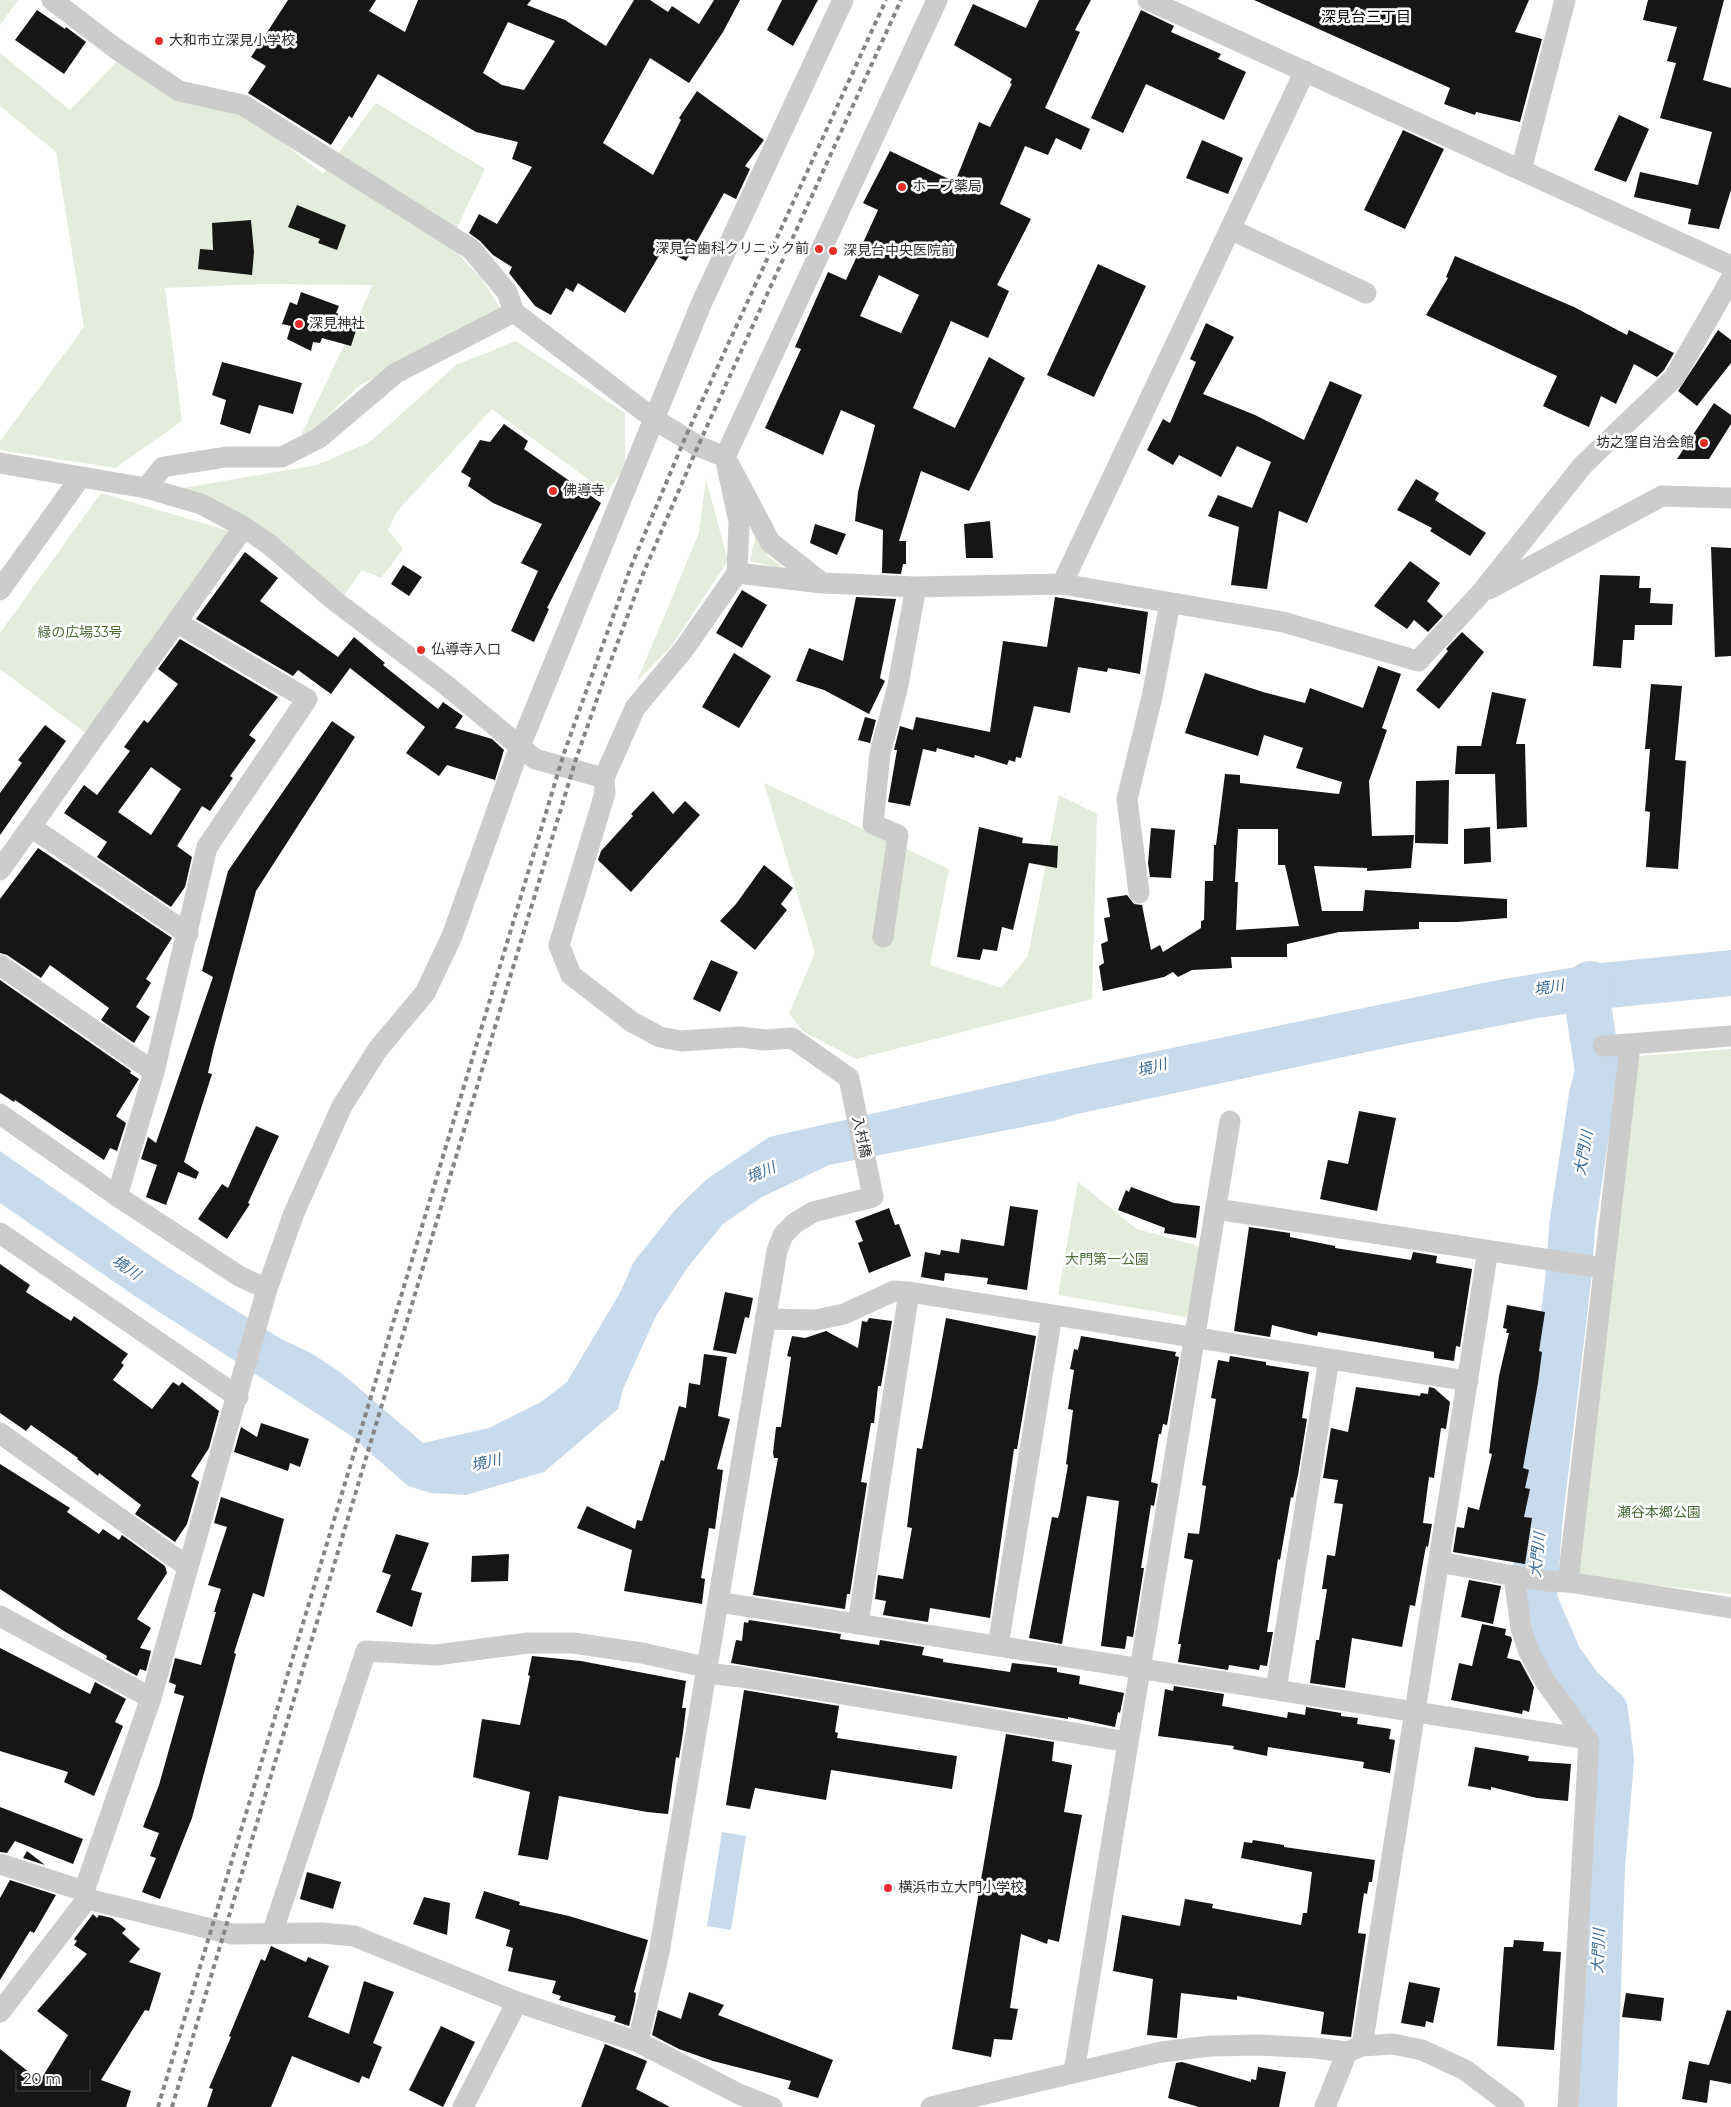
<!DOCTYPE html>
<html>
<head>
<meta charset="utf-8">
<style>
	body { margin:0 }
	#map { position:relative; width:1731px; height:2107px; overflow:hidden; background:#fff; font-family:Montserrat,sans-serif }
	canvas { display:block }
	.scale { position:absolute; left:15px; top:2070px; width:76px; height:22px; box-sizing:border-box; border:2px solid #2f2f2f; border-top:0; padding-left:6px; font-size:15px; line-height:18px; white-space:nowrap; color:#2f2f2f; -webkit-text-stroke:4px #fff; paint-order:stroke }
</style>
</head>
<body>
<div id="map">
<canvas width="1731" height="2107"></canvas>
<div class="scale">20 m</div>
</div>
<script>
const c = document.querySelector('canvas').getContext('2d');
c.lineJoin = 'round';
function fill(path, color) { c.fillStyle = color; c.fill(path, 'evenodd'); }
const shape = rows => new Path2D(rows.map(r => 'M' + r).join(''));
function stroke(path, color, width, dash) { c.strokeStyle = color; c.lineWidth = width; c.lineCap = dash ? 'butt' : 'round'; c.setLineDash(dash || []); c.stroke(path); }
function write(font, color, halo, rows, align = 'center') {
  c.font = font + ' Montserrat,"Noto Sans JP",sans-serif'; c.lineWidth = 5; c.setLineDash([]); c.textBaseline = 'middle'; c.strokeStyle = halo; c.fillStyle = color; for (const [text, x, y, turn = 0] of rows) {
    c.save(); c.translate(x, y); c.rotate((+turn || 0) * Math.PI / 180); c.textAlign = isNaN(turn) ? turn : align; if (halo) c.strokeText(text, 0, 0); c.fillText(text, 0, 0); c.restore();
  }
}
fill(shape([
	[0,0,18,0,0,25],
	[0,53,70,110,122,56,241,110,323,174,376,103,485,169,449,244,482,279,500,308,359,386,296,446,373,285,263,284,165,288,182,421,115,468,0,450,0,441,84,327,56,152,0,106],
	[516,341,625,413,625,466,607,493,492,409,398,510,388,530,403,549,381,578,362,570,343,597,177,489,317,465,370,442,456,365],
	[706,479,728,561,670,648,637,681,699,533],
	[101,493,233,532,87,734,0,669,0,633],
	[758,525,768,556,786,570,750,561],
	[764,783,949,869,930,965,1001,988,1028,956,1059,795,1097,814,1092,999,856,1059,804,1032,789,1014,815,953],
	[1731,1049,1731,1594,1579,1576,1639,1056],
	[1078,1182,1137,1229,1201,1247,1187,1317,1058,1295]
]), '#e4eddc');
fill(shape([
	[1731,950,1731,996,1600,1009,1538,1018,1395,1046,1077,1114,1053,1121,829,1165,762,1197,723,1224,688,1267,656,1316,623,1389,618,1409,544,1472,466,1495,431,1493,408,1486,350,1435,136,1297,0,1203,0,1151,158,1261,281,1339,311,1353,340,1372,423,1443,489,1428,541,1402,567,1382,621,1291,633,1263,675,1210,707,1179,769,1137,1052,1073,1498,980,1600,963],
	[722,1832,746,1836,731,1930,707,1926]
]), '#c7dbed');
stroke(shape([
	[1590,984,1588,1005,1598,1072,1592,1095,1572,1227,1569,1272,1539,1525,1534,1600,1559,1658,1580,1688,1605,1711,1611,1760,1602,1867,1594,2107]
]), '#c7dbed', 46);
fill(shape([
	[288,0,376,0,369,11,405,32,418,0,531,0,527,5,565,20,606,46,634,0,650,0,668,12,672,6,699,24,714,0,740,0,723,32,689,83,650,58,603,143,653,175,681,120,679,118,697,91,764,140,745,166,750,169,736,199,724,193,686,261,663,249,625,313,578,283,573,292,566,288,551,315,535,306,509,273,512,267,493,255,480,241,469,233,479,214,497,224,532,167,512,159,518,142,476,132,378,74,352,118,349,116,331,145,248,93,266,66,251,57],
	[508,22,555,41,524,90,502,85,483,73],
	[782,0,818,0,793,46,767,30],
	[1039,0,1091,0,1075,30,1080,32,1045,108,1090,129,1081,150,1056,138,1048,155,1025,146,1000,204,1031,219,997,285,1009,291,988,338,951,321,913,408,955,428,989,357,1025,378,969,491,921,471,899,541,906,541,906,564,903,564,901,574,882,573,883,530,855,521,858,492,875,425,841,410,823,455,765,428,801,349,795,347,828,272,846,280,878,210,863,203,890,151,955,182,979,122,990,127,1012,84,1010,83,1012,79,954,45,973,4,1026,28],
	[879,275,919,295,901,333,860,316],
	[1254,0,1529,0,1515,32,1542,39,1520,122,1476,112,1475,115,1444,104,1450,88],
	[1648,0,1724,0,1703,80,1731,88,1731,190,1719,229,1688,224,1691,209,1634,197,1640,172,1698,185,1712,132,1660,118,1676,63,1667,61,1677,27,1643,20],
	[37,10,65,29,66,27,86,42,64,74,15,40],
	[1141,10,1174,26,1171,32,1221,54,1218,59,1246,72,1224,120,1146,84,1123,133,1091,118],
	[1619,115,1649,129,1626,182,1594,170],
	[1403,130,1444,149,1405,229,1364,210],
	[1202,140,1243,158,1228,194,1186,178],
	[297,205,346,225,337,250,318,243,320,239,288,227],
	[251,220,254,252,252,275,198,269,200,249,213,250,212,223],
	[1455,256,1574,307,1627,335,1629,330,1674,353,1664,370,1657,377,1634,364,1616,404,1601,396,1589,427,1543,406,1557,376,1426,315,1448,278,1446,277],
	[1098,264,1146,286,1094,397,1047,375],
	[301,292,339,306,336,313,359,321,351,346,322,338,320,343,313,342,311,351,287,339,291,326,282,324,290,302,297,305],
	[1206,323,1234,337,1203,394,1255,415,1304,440,1330,381,1362,395,1307,523,1279,511,1267,589,1231,585,1239,527,1208,516,1218,495,1252,508,1271,462,1237,446,1221,477,1179,455,1173,465,1147,450,1163,419,1170,423,1196,362,1190,359],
	[1718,330,1731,340,1731,363,1697,406,1678,391],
	[222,362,302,383,293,414,259,405,250,434,220,424,226,400,212,395],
	[1714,403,1731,415,1731,424,1709,459,1677,459],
	[504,424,528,441,524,449,601,503,547,608,549,609,534,642,511,631,538,571,521,563,542,524,493,503,468,486,471,478,461,472,480,440,490,442],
	[1416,479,1439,493,1435,500,1486,533,1470,556,1430,531,1432,528,1397,510],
	[990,521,993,558,966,558,964,524],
	[815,524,846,534,837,555,810,543],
	[1711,547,1731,548,1731,656,1715,657],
	[245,552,278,578,260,601,338,657,354,637,385,663,383,665,438,709,443,702,463,716,455,728,492,739,504,750,495,780,447,765,439,776,406,753,425,727,350,668,331,694,298,670,293,676,196,619],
	[1410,561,1440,583,1427,601,1443,616,1428,632,1414,620,1407,629,1374,606],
	[403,565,422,577,409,596,391,584],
	[1600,575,1640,576,1639,588,1651,588,1650,603,1673,604,1672,625,1635,625,1634,640,1623,640,1621,668,1593,666],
	[742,590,767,605,742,648,716,633],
	[856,597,896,599,880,678,885,681,869,714,824,690,796,681,809,648,843,661],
	[1055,597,1148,612,1140,674,1108,668,1107,672,1078,667,1070,713,1034,706,1021,758,1016,757,1015,762,1009,760,1007,765,975,755,974,758,937,748,936,752,923,749,910,806,888,802,897,750,894,750,900,726,913,730,916,717,990,732,1003,641,1047,647],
	[1462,632,1484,652,1439,709,1416,690,1448,651,1446,649],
	[180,639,278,697,249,735,256,740,230,776,233,778,210,811,202,806,177,846,192,857,185,887,171,907,97,857,107,842,64,813,84,785,97,795,130,751,124,747,144,720,148,723,178,684,158,669],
	[151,767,181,789,151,835,118,812],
	[734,653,771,676,739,728,702,707],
	[1378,666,1401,674,1382,728,1387,730,1369,781,1372,836,1414,835,1411,868,1367,871,1367,868,1314,866,1322,911,1363,911,1365,890,1507,899,1507,918,1458,922,1419,922,1419,929,1339,932,1287,944,1287,957,1231,957,1232,968,1192,970,1178,977,1173,972,1164,977,1103,991,1099,966,1104,963,1101,944,1108,941,1104,918,1110,917,1107,898,1127,895,1134,904,1142,905,1151,950,1160,945,1163,952,1201,928,1201,921,1204,920,1205,881,1213,881,1214,845,1216,845,1225,774,1240,775,1240,783,1339,794,1342,782,1296,768,1303,748,1264,735,1258,756,1185,733,1205,673,1263,692,1305,703,1310,688,1363,708],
	[1238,829,1278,829,1278,865,1285,865,1299,926,1236,930,1238,882,1235,882],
	[1651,684,1682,686,1675,760,1686,761,1678,869,1646,867,1650,812,1645,811,1650,749,1645,749],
	[1492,692,1526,699,1516,744,1525,744,1527,827,1497,829,1495,774,1455,774,1457,746,1481,746],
	[865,717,876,720,870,743,858,740],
	[332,721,355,737,256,891,214,1047,208,1073,212,1074,184,1162,199,1172,196,1179,178,1172,166,1205,146,1197,157,1165,141,1159,148,1137,156,1143,213,977,202,971,228,871],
	[45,725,66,741,0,835,0,793,22,763,18,760],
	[1449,780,1448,844,1415,843,1416,781],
	[653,791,673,814,685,801,700,815,631,892,598,860,601,851,633,816,631,814],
	[979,827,1023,838,1022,843,1058,846,1057,868,1029,863,1013,930,1002,927,997,951,983,949,980,960,957,957],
	[1490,827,1491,862,1464,864,1464,829],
	[1151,828,1175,830,1171,878,1150,877,1148,863],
	[38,848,172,938,146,979,151,983,136,1007,150,1017,134,1043,101,1020,109,1008,50,965,41,978,7,955,0,953,0,899],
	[764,865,793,888,781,904,787,910,755,950,720,921,736,904],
	[711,960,738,972,720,1012,693,999],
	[0,980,131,1071,130,1073,139,1079,116,1116,126,1123,117,1151,110,1148,104,1160,15,1100,14,1102,0,1093],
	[1359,1111,1396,1118,1377,1211,1320,1199,1328,1160,1348,1164],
	[256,1126,279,1136,248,1203,250,1204,227,1239,198,1219,222,1184,228,1188],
	[1131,1187,1174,1203,1200,1206,1196,1238,1164,1233,1165,1228,1118,1210,1126,1190,1129,1192],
	[1010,1206,1038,1210,1027,1290,987,1284,988,1278,945,1273,944,1281,921,1277,925,1252,940,1255,941,1250,959,1253,961,1239,1004,1246],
	[889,1208,895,1225,899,1224,911,1256,869,1273,858,1243,863,1241,855,1221],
	[1249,1227,1290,1233,1290,1237,1335,1246,1335,1248,1411,1260,1413,1252,1437,1256,1436,1263,1472,1269,1460,1347,1456,1346,1454,1361,1434,1358,1434,1352,1318,1332,1317,1336,1272,1325,1270,1337,1234,1331],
	[0,1264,30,1285,26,1292,71,1321,74,1316,128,1354,121,1363,124,1365,113,1380,152,1409,173,1382,179,1386,182,1382,219,1411,209,1448,191,1476,199,1482,187,1524,175,1542,135,1514,141,1505,99,1473,98,1476,77,1459,78,1458,31,1425,26,1431,0,1413],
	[725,1292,753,1298,749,1318,745,1317,736,1354,713,1350],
	[1507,1305,1545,1312,1539,1351,1542,1352,1538,1383,1523,1468,1529,1470,1525,1488,1530,1489,1524,1517,1532,1518,1525,1564,1453,1552,1457,1527,1464,1528,1468,1507,1479,1510,1492,1454,1489,1453,1499,1376,1509,1333,1506,1333,1507,1329,1503,1328],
	[869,1318,892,1321,881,1386,878,1386,874,1423,871,1423,861,1482,867,1483,850,1594,847,1594,845,1609,753,1595,778,1458,774,1458,773,1453,776,1427,781,1427,791,1357,787,1356,792,1336,805,1338,826,1331,858,1348,862,1321,867,1322],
	[946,1318,1036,1336,1017,1449,1014,1449,990,1618,930,1608,928,1622,883,1615,886,1601,875,1599,878,1575,903,1579,912,1528,907,1527,917,1448,922,1449],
	[1081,1336,1176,1352,1175,1356,1179,1357,1167,1425,1163,1424,1161,1434,1159,1434,1151,1482,1158,1484,1154,1506,1151,1505,1141,1568,1144,1568,1133,1637,1127,1636,1125,1649,1101,1646,1119,1501,1087,1496,1062,1644,1029,1638,1052,1517,1058,1518,1060,1511,1068,1465,1066,1464,1073,1410,1068,1409,1074,1370,1070,1369,1074,1349,1078,1350],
	[704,1354,727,1357,718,1416,730,1419,717,1469,723,1470,715,1529,709,1528,701,1578,705,1579,702,1604,624,1591,632,1550,577,1528,587,1506,635,1529,637,1520,642,1521,661,1460,664,1461,679,1406,686,1408,689,1383,700,1385],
	[1230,1356,1266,1362,1266,1365,1309,1372,1302,1418,1307,1419,1298,1475,1293,1498,1291,1497,1280,1560,1278,1559,1267,1632,1273,1632,1267,1666,1260,1665,1259,1670,1229,1665,1228,1670,1178,1662,1181,1644,1178,1644,1193,1560,1184,1558,1188,1533,1199,1534,1206,1486,1202,1485,1216,1399,1211,1398,1218,1360,1229,1362],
	[1356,1387,1420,1396,1421,1393,1428,1394,1429,1387,1434,1388,1450,1402,1446,1429,1441,1428,1434,1478,1429,1477,1423,1523,1432,1524,1428,1547,1426,1546,1415,1606,1410,1605,1402,1647,1352,1638,1345,1688,1310,1683,1316,1640,1319,1640,1327,1589,1322,1589,1327,1555,1335,1556,1343,1504,1334,1503,1338,1480,1323,1478,1331,1428,1348,1432],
	[261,1423,309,1439,300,1467,290,1463,288,1471,234,1452,241,1427,257,1437],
	[0,1464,70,1508,67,1512,99,1534,103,1529,119,1540,122,1535,165,1566,167,1573,137,1619,151,1628,140,1648,151,1651,146,1671,140,1669,137,1676,106,1659,107,1656,64,1631,0,1589],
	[221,1497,284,1519,264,1597,253,1593,234,1653,236,1654,192,1818,160,1899,142,1892,156,1858,150,1856,159,1833,143,1827,159,1785,184,1696,174,1693,176,1685,169,1682,175,1658,201,1665,216,1612,214,1612,221,1589,208,1585,227,1527,214,1523],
	[396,1534,429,1543,411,1590,422,1593,412,1627,376,1612,391,1575,382,1572],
	[509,1554,508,1581,471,1582,472,1556],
	[1469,1580,1501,1586,1493,1624,1461,1617],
	[749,1620,841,1634,840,1639,879,1645,880,1640,924,1647,922,1655,943,1659,943,1662,1010,1672,1012,1663,1057,1668,1057,1672,1080,1676,1079,1684,1124,1693,1120,1713,1118,1712,1115,1727,1068,1717,1068,1719,731,1663,736,1640,742,1641,744,1622,748,1623],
	[1482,1624,1506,1629,1505,1635,1511,1637,1512,1640,1507,1658,1520,1661,1534,1687,1529,1712,1523,1710,1522,1714,1451,1700,1459,1663,1472,1666],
	[0,1648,90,1694,95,1682,126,1699,115,1722,123,1726,94,1796,64,1782,68,1772,0,1751],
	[532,1656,581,1661,686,1681,682,1708,686,1708,683,1733,679,1758,676,1757,668,1814,647,1812,559,1796,548,1860,518,1855,530,1792,473,1777,482,1719,520,1725,530,1676,528,1675],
	[1174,1686,1224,1694,1222,1706,1287,1718,1288,1712,1305,1715,1306,1707,1341,1713,1341,1716,1358,1718,1357,1724,1391,1729,1389,1739,1395,1740,1390,1773,1363,1768,1364,1762,1268,1747,1267,1756,1233,1749,1234,1746,1158,1736,1165,1689,1173,1691],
	[744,1690,839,1706,835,1732,838,1733,837,1738,957,1756,952,1789,831,1770,826,1800,755,1788,750,1809,726,1805],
	[1006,1734,1054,1742,1052,1761,1072,1765,1064,1812,1082,1815,1059,1942,1048,1939,1047,1944,1021,1934,1010,2008,1018,2009,1012,2040,994,2039,991,2057,952,2049],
	[1475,1747,1529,1756,1528,1761,1571,1764,1568,1801,1537,1798,1491,1787,1491,1790,1468,1786],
	[0,1807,83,1839,73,1864,15,1841,7,1853,0,1852],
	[1253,1840,1284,1845,1284,1847,1375,1860,1372,1882,1369,1882,1367,1894,1364,1893,1358,1933,1366,1934,1351,2037,1321,2034,1324,2012,1237,1996,1237,2000,1181,1993,1177,2038,1147,2035,1153,1979,1113,1971,1122,1915,1180,1926,1185,1899,1213,1904,1212,1908,1301,1925,1303,1913,1307,1913,1312,1872,1241,1858,1244,1842,1252,1843],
	[27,1851,45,1865,23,1858],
	[307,1872,341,1882,333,1909,300,1899],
	[10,1880,56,1895,34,1933,30,1931,0,1980,0,1898],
	[484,1891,520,1902,519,1905,569,1916,648,1940,634,1992,636,1993,635,2001,629,2026,614,2021,616,2016,559,2000,561,1996,552,1993,556,1981,508,1971,513,1948,506,1946,510,1930,475,1918],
	[424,1897,450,1903,447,1935,413,1924],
	[93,1914,97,1918,99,1915,112,1918,126,1929,122,1933,140,1949,129,1962,161,1973,149,2011,145,2010,101,2080,131,2091,126,2107,0,2107,0,2049,40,2081,68,2035,37,2011,87,1954,74,1945,77,1941,74,1939],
	[1514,1940,1544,1942,1543,1951,1561,1952,1554,2050,1497,2046,1504,1947,1513,1947],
	[271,1946,306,1962,308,1957,329,1966,308,2017,349,2034,364,1981,394,1992,373,2043,382,2047,369,2079,362,2076,359,2083,292,2056,271,2107,207,2107,213,2089,209,2088,231,2037,229,2036,261,1959,265,1961],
	[1409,1982,1440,1988,1433,2023,1426,2021,1425,2027,1401,2023],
	[689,1992,724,2005,718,2015,833,2060,818,2098,788,2089,791,2081,713,2061,679,2049,652,2035,658,2010,681,2019],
	[1626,1993,1664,1998,1661,2021,1622,2017],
	[1727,2010,1731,2011,1731,2084,1710,2080,1707,2103,1682,2099,1689,2061,1709,2065],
	[441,2026,475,2042,443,2107,409,2090],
	[605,2044,647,2061,636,2089,670,2107,581,2107],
	[1182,2062,1251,2082,1251,2079,1256,2080,1258,2067,1286,2072,1279,2107,1199,2107,1168,2098,1176,2063]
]), '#161616');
stroke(shape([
	[52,0,115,48,179,91,243,105,471,249,507,292,514,312,654,419,698,446,725,457,770,542,822,583],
	[1148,0,1731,266],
	[1521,170,1565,0],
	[1230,229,1366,293],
	[0,463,146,488,201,504,244,527,270,545,335,601,446,685,535,759,604,778],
	[146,488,163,467,226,457,282,457,319,438,396,373,514,312],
	[737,573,822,583,916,587,1062,584,1283,622,1418,661,1480,594,1583,465,1674,378,1731,279],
	[1062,584,1305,71],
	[1489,589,1662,496,1731,498],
	[0,590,80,478],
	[31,827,188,934],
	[0,870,244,527],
	[1139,893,1127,799,1152,697,1170,603],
	[883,937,898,835,873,824,880,753,897,690,916,587],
	[0,965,154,1072],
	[1603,1046,1731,1036],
	[0,1114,117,1196,239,1276,267,1289],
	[117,1196,154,1072,207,847,307,699,176,622],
	[1216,1209,1603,1268],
	[0,1233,238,1397],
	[765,1319,816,1320,844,1314,894,1291,909,1292,1468,1381],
	[0,1433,188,1567],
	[1439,1562,1514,1576,1521,1628,1529,1652,1545,1681,1589,1742,1568,2107],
	[1514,1576,1548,1581,1568,1582,1731,1608],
	[1568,1582,1630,1046],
	[718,1602,1587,1739],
	[0,1616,151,1698],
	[858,1624,909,1292],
	[998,1646,1052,1315],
	[705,1673,741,1677,1128,1742],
	[1276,1690,1329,1359],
	[0,1864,84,1891],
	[87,1899,232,1934,322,1933,354,1936,517,2002,638,2042,739,2094,772,2107],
	[272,1934,366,1651,436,1655,528,1643,573,1643,642,1653,705,1667],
	[0,2012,87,1899,84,1891,151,1698,267,1289,294,1213,342,1106,378,1049,425,993,452,936,520,746,702,302,843,0],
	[638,2042,659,1953,777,1251,783,1235,795,1223,813,1212,873,1197,849,1078,792,1038,765,1040,740,1037,681,1041,660,1037,632,1022,571,975,559,945,605,793,604,778,635,708,684,649,737,573,739,522,725,457,937,0],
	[1362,2046,1488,1250],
	[1074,2072,1230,1121],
	[463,2107,517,2002],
	[931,2107,1161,2052,1211,2046,1258,2045,1315,2048,1347,2052,1362,2046,1393,2044,1422,2050,1465,2070,1514,2107],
	[1325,2107,1347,2052]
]), '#ccc', 21);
stroke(shape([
	[158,2107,563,756,630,569,685,438,886,0],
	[172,2107,479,1080,576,759,603,682,643,574,698,446,901,0]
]), '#848484', 4, [5, 4]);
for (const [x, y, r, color] of [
	[159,41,5,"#ed2c2a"],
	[902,187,5,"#ed2c2a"],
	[819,249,5,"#ed2c2a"],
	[833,251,5,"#ed2c2a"],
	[299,324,5,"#ed2c2a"],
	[1704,443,5,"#ed2c2a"],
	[553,491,5,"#ed2c2a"],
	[421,650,5,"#ed2c2a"],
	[888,1888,5,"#ed2c2a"]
]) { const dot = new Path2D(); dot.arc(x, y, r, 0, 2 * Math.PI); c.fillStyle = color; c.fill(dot); stroke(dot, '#fff', 2); }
write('14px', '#2f2f2f', '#fff', [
	["大和市立深見小学校",169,41],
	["ホープ薬局",912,187],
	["深見台歯科クリニック前",809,249,"right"],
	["深見台中央医院前",843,251],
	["深見神社",309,324],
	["坊之窪自治会館",1694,443,"right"],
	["佛導寺",563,491],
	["仏導寺入口",431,650],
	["横浜市立大門小学校",898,1888]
], 'left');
write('14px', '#4d6d3a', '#fff', [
	["緑の広場33号",80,633],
	["大門第一公園",1107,1260],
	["瀬谷本郷公園",1659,1513]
]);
write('14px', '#2f2f2f', '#fff', [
	["入村橋",861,1137,78]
]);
write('15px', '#000', '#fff', [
	["深見台三丁目",1366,18]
]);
write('italic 15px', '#396995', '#fff', [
	["境川",1549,988,-8],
	["境川",1152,1068,-14],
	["大門川",1584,1153,-80],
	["境川",761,1173,-23],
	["境川",126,1268,34],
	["境川",486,1463,-13],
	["大門川",1538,1555,-84],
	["大門川",1599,1951,-88]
]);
</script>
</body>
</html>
